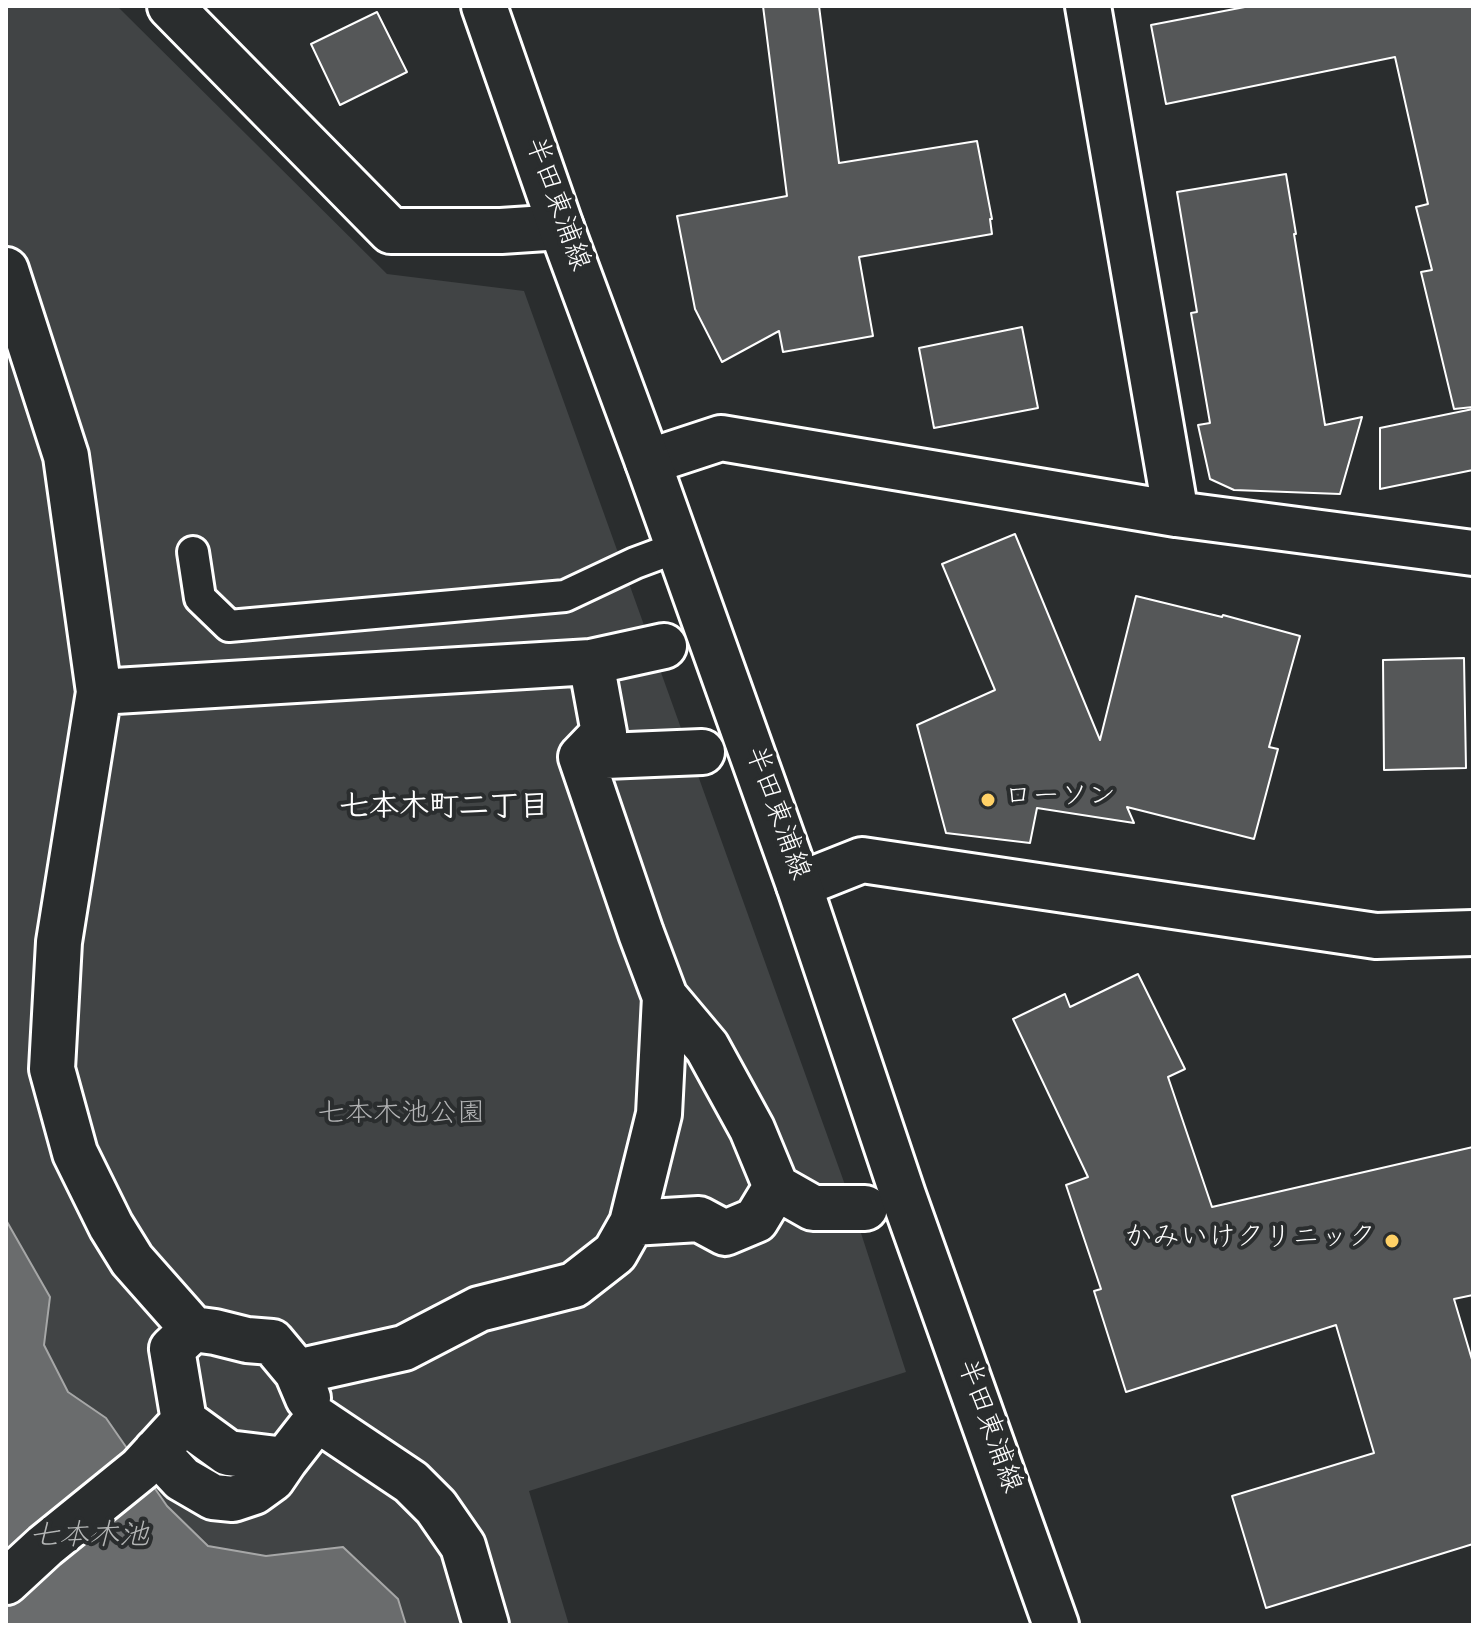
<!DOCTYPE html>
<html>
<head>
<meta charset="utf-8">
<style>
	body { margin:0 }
	#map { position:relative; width:1479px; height:1631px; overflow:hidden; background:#2a2d2e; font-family:Dekko,sans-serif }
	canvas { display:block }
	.frame { position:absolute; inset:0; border:8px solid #fff; pointer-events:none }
</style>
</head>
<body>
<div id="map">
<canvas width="1479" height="1631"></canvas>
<div class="frame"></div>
</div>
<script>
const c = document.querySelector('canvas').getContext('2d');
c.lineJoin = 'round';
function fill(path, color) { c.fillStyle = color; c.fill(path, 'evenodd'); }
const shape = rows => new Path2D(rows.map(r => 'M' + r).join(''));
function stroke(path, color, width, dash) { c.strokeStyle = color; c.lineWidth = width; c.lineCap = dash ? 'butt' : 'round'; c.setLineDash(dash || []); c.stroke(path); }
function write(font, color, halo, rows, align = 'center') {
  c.font = font + ' Dekko,"Klee One",sans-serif'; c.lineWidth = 8; c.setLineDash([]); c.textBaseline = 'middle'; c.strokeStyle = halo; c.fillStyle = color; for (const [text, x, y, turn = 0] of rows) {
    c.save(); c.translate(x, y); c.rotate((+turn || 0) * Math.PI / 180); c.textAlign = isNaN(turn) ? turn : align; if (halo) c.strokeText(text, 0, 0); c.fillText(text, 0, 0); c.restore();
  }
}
fill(shape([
	[6,6,117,6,387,274,524,291,849,1196,906,1372,529,1491,569,1625,6,1625]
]), '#414445');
const water = shape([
	[6,1220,50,1297,44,1345,68,1392,106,1418,167,1506,208,1546,266,1556,343,1547,398,1599,406,1625,6,1625,6,1220]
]);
fill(water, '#6a6c6d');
stroke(water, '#a6a7a7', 2);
const building = shape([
	[763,6,819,6,839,163,977,141,992,219,990,219,992,234,859,257,873,336,783,352,779,331,722,362,695,309,677,216,787,196,763,6],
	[1250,6,1473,6,1473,407,1454,409,1421,272,1432,270,1416,207,1428,204,1395,57,1166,104,1151,25,1250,6],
	[377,12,407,72,340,105,311,44,377,12],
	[1286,174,1296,234,1294,234,1325,425,1362,417,1340,494,1234,490,1210,479,1198,425,1210,423,1191,313,1197,312,1177,192,1286,174],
	[1022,327,1038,408,934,428,919,348,1022,327],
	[1473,409,1473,470,1380,489,1380,428,1473,409],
	[1015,534,1100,740,1136,596,1222,617,1223,615,1300,636,1269,747,1278,749,1254,839,1127,807,1134,823,1037,808,1030,843,946,833,917,725,995,690,942,564,1015,534],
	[1464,658,1466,768,1384,770,1383,660,1464,658],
	[1138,974,1185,1069,1168,1077,1212,1207,1473,1147,1473,1295,1454,1299,1473,1363,1473,1544,1266,1608,1232,1496,1374,1453,1336,1325,1126,1392,1094,1291,1101,1289,1066,1185,1088,1177,1013,1019,1065,994,1070,1007,1138,974]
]);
fill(building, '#555758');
stroke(building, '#fff', 2);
const service = shape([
	[193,552,200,598,229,626,565,596,635,563,678,547]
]);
const pedestrian = shape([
	[6,270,66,456,99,692,59,942,52,1069,75,1153,111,1226,132,1260,193,1329,172,1349,184,1421,228,1453,285,1460,317,1419,411,1482,436,1507,463,1546,486,1625],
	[591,662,664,646],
	[99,692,591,662,604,733,581,757,641,933,665,997,659,1114,632,1223,615,1253,574,1285,479,1309,404,1348,297,1372],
	[581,757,702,752],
	[776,1187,813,1208,865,1208],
	[632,1223,699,1219,725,1233,756,1220,776,1187,752,1129,707,1047,665,997],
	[193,1329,215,1332,247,1340,272,1342,297,1372,308,1398],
	[156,1451,182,1479,213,1497,233,1499,254,1492,272,1479,285,1460],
	[6,1582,45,1546,140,1469,184,1421]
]);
const minor = shape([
	[170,6,391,231,501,231,561,227],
	[1088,6,1176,514],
	[648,462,721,438,1176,514,1473,553],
	[799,885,862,860,1376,936,1473,933]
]);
const secondary = shape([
	[484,6,561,227,648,462,799,885,903,1195,1056,1625]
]);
stroke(service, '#fff', 36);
stroke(pedestrian, '#fff', 50);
stroke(minor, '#fff', 50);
stroke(secondary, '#fff', 50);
stroke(service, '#2a2d2e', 30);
stroke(pedestrian, '#2a2d2e', 44);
stroke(minor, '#2a2d2e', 44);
stroke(secondary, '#2a2d2e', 44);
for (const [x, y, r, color] of [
	[988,800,8,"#ffd166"],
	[1392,1241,8,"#ffd166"]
]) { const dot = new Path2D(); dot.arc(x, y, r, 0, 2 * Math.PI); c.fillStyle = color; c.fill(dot); stroke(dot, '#2a2d2e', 3); }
write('28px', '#fff', '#2a2d2e', [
	["半田東浦線",554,205,70],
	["半田東浦線",774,814,70],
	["半田東浦線",986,1427,70]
]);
write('28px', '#fff', '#2a2d2e', [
	["ローソン",1004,800],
	["かみいけクリニック",1376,1241,"right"]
], 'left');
write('28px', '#b3b4b5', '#2a2d2e', [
	["七本木池公園",401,1117]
]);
write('bold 30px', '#fff', '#2a2d2e', [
	["七本木町二丁目",444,811]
]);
write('italic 30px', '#b4b6b6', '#2a2d2e', [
	["七本木池",89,1540]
]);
</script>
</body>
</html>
